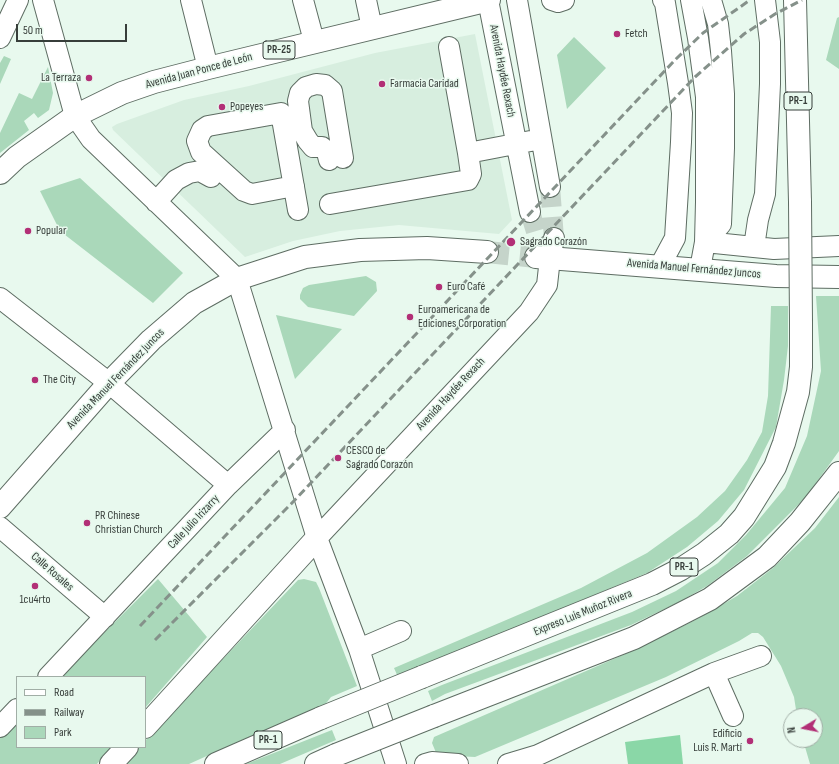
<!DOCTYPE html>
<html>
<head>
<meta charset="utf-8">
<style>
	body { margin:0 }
	#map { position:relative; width:839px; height:764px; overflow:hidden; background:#e8f9ee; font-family:"Sofia Sans Condensed",sans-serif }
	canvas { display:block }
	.legend { position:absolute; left:16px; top:676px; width:130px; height:72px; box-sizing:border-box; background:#e8f9ee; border:1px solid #a1aea6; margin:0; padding:5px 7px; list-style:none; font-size:12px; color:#373e3a }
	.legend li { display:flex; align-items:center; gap:8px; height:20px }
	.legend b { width:20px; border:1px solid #a1aea6 }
	.north { position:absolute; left:783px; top:708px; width:40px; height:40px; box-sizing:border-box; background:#e8f9ee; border:1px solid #a1aea6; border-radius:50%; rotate:260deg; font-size:11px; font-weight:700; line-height:16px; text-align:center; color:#373e3a }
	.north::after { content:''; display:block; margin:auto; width:14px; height:18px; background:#b22f76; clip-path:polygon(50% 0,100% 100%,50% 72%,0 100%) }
	.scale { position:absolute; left:16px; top:24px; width:111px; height:18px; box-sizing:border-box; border:2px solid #373e3a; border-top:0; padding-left:5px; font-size:12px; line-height:14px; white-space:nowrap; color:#373e3a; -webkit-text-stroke:3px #e8f9ee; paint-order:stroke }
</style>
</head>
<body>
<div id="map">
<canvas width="839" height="764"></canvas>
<ul class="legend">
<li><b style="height:5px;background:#fff"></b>Road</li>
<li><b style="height:5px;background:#85918a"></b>Railway</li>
<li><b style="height:11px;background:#aad8ba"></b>Park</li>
</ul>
<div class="north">N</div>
<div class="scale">50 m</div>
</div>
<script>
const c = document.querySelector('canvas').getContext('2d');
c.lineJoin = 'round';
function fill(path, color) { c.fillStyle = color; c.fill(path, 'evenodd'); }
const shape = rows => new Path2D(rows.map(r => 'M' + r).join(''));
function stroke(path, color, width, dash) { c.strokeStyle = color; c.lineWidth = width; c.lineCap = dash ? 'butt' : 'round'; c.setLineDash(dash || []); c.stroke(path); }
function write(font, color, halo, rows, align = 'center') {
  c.font = font + ' "Sofia Sans Condensed",sans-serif'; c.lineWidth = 3; c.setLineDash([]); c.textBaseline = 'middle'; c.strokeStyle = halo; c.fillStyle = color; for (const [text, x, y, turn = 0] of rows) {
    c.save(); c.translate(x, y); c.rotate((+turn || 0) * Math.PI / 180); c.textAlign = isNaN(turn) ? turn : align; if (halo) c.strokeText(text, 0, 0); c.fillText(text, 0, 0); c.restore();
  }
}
fill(shape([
	[475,34,512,220,499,234,399,225,340,231,293,241,245,257,113,130,112,127,117,124,184,100,249,86,375,53]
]), '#d7eedf');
fill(shape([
	[839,17,839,69,826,60,837,18],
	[574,37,606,68,567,109,557,55],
	[4,56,11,59,0,84,0,63],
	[48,67,53,93,49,110,38,118,34,113,24,121,29,130,0,153,0,133,19,93,32,99],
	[80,178,183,273,153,303,60,231,40,191],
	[366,276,376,282,377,291,354,316,308,307,300,299,300,295,303,288,309,285],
	[816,296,839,296,839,451,806,497,747,556,707,586,681,601,631,625,445,694,432,701,428,691,442,685,632,612,676,591,718,563,746,535,785,488,807,436,821,371],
	[771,306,788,306,788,346,784,380,776,427,744,490,718,521,687,547,647,573,398,677,394,668,581,588,647,553,697,517,725,491,747,460,762,432,768,396],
	[276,315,342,329,295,379],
	[839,497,839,764,810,764,803,740,815,740,815,716,797,716,794,697,781,666,763,637,758,633,752,633,739,641,666,677,475,757,437,755,432,743,434,737,639,648,699,618,737,596,773,568,815,528],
	[158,579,207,637,145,708,145,677,60,677],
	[304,579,316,582,319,588,357,686,331,697,323,707,251,736,189,764,124,764,140,747,145,747,145,741,298,580],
	[17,720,17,747,111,747,97,764,0,764,0,737],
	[332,730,336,740,280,764,246,764]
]), '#aad8ba');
fill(shape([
	[680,735,683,764,628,764,625,742]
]), '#8ad7a7');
stroke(shape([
	[550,187,554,238],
	[530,212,542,251]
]), '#c5d4ca', 20, [20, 10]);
stroke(shape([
	[487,252,536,257]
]), '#c5d4ca', 22, [22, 11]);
const minor = shape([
	[43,0,75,116,91,139,237,279,317,538,359,649,396,764],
	[191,0,208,68],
	[303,0,314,41],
	[366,0,372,28],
	[488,0,530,212],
	[517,0,550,187],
	[552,0,558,2,564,0],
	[691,0,698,38,706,97,706,202,705,242,700,269],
	[0,38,18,0],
	[449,47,468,153],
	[329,160,327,152,322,147,313,147,308,141,302,131,298,101,300,93,306,87,316,84,325,85,332,91,343,158],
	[294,186,252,194,244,191,201,152,197,141,202,130,208,126,281,113,298,210],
	[156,202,176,180,189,173,200,171,211,177],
	[330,204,468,180,471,174,468,153,541,139],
	[705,242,754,247,758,220,765,194,770,84,770,42,765,0],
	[705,242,721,224,724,148,724,94,721,51,718,24,711,0],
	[754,247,774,249,839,246],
	[660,266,675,238,681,142,682,113,678,83,665,3,663,0],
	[0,298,109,383,228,485],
	[0,527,105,617],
	[317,538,529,312,547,285,550,258,554,238],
	[359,649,401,631],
	[714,673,733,716],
	[48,677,228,485,285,430],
	[0,727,17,709],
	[425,764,432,762,458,764],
	[508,764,538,755,714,673,761,656]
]);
const major = shape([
	[0,173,17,157,75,116,122,93,154,82,208,68,489,0],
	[536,257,776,276,839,277],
	[0,507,109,383,151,340,194,303,237,279,305,257,360,250,427,248,487,252]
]);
const highway = shape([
	[795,0,800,202],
	[422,677,652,584,681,569,704,554,729,534,744,517,775,467,784,443,798,392,801,367,801,322],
	[434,716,634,638,710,599,767,557,800,522,839,473],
	[145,727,317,538],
	[111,764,127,747],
	[216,764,321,718],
	[316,764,336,755]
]);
stroke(minor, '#5e6d63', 22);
stroke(major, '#5e6d63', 24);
stroke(highway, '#5e6d63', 24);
stroke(minor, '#fff', 20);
stroke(major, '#fff', 22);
stroke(highway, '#fff', 22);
stroke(shape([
	[140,626,676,59,703,33,750,0],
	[155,640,291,504,695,77,744,34,775,14,802,0]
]), '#85918a', 3, [8, 4]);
const highwayBridge = shape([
	[800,202,801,322],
	[321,718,422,677],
	[336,755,434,716]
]);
stroke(highwayBridge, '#5e6d63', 24, []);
stroke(highwayBridge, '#fff', 22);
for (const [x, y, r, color] of [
	[617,34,4,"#b22f76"],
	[89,78,4,"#b22f76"],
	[382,84,4,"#b22f76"],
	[222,107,4,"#b22f76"],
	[28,231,4,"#b22f76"],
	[511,242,5,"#b22f76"],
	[439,287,4,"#b22f76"],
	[410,317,4,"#b22f76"],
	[35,380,4,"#b22f76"],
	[338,458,4,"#b22f76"],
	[87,523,4,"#b22f76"],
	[35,586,4,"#b22f76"],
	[750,741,4,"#b22f76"]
]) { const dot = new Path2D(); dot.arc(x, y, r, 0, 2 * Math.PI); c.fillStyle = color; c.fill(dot); stroke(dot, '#e8f9ee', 1.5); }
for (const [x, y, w] of [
	[279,50,32],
	[798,101,28],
	[684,567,28],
	[268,740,28]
]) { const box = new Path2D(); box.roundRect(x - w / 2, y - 9, w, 18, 3); c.fillStyle = '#e8f9ee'; c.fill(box); stroke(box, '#373e3a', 1); }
write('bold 11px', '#373e3a', null, [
	["PR-25",279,50],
	["PR-1",798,101],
	["PR-1",684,567],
	["PR-1",268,740]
]);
write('12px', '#373e3a', '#e8f9ee', [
	["Fetch",625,34],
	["La Terraza",81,78,"right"],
	["Farmacia Caridad",390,84],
	["Popeyes",230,107],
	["Popular",36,231],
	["Sagrado Corazón",520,242],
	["Euro Café",447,287],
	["Euroamericana de",418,310],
	["Ediciones Corporation",418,324],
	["The City",43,380],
	["CESCO de",346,451],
	["Sagrado Corazón",346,465],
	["PR Chinese",95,516],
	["Christian Church",95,530],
	["1cu4rto",35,600,"center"],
	["Edificio",742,734,"right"],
	["Luis R. Martí",742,748,"right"]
], 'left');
write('12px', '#373e3a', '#e8f9ee', [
	["Avenida Juan Ponce de León",199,71,-15],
	["Avenida Haydée Rexach",502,71,79],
	["Avenida Manuel Fernández Juncos",694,269,5],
	["Avenida Manuel Fernández Juncos",116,379,-46],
	["Avenida Haydée Rexach",451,394,-47],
	["Calle Julio Irizarry",194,522,-47],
	["Calle Rosales",52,572,41],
	["Expreso Luis Muñoz Rivera",583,613,-22]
]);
</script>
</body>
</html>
